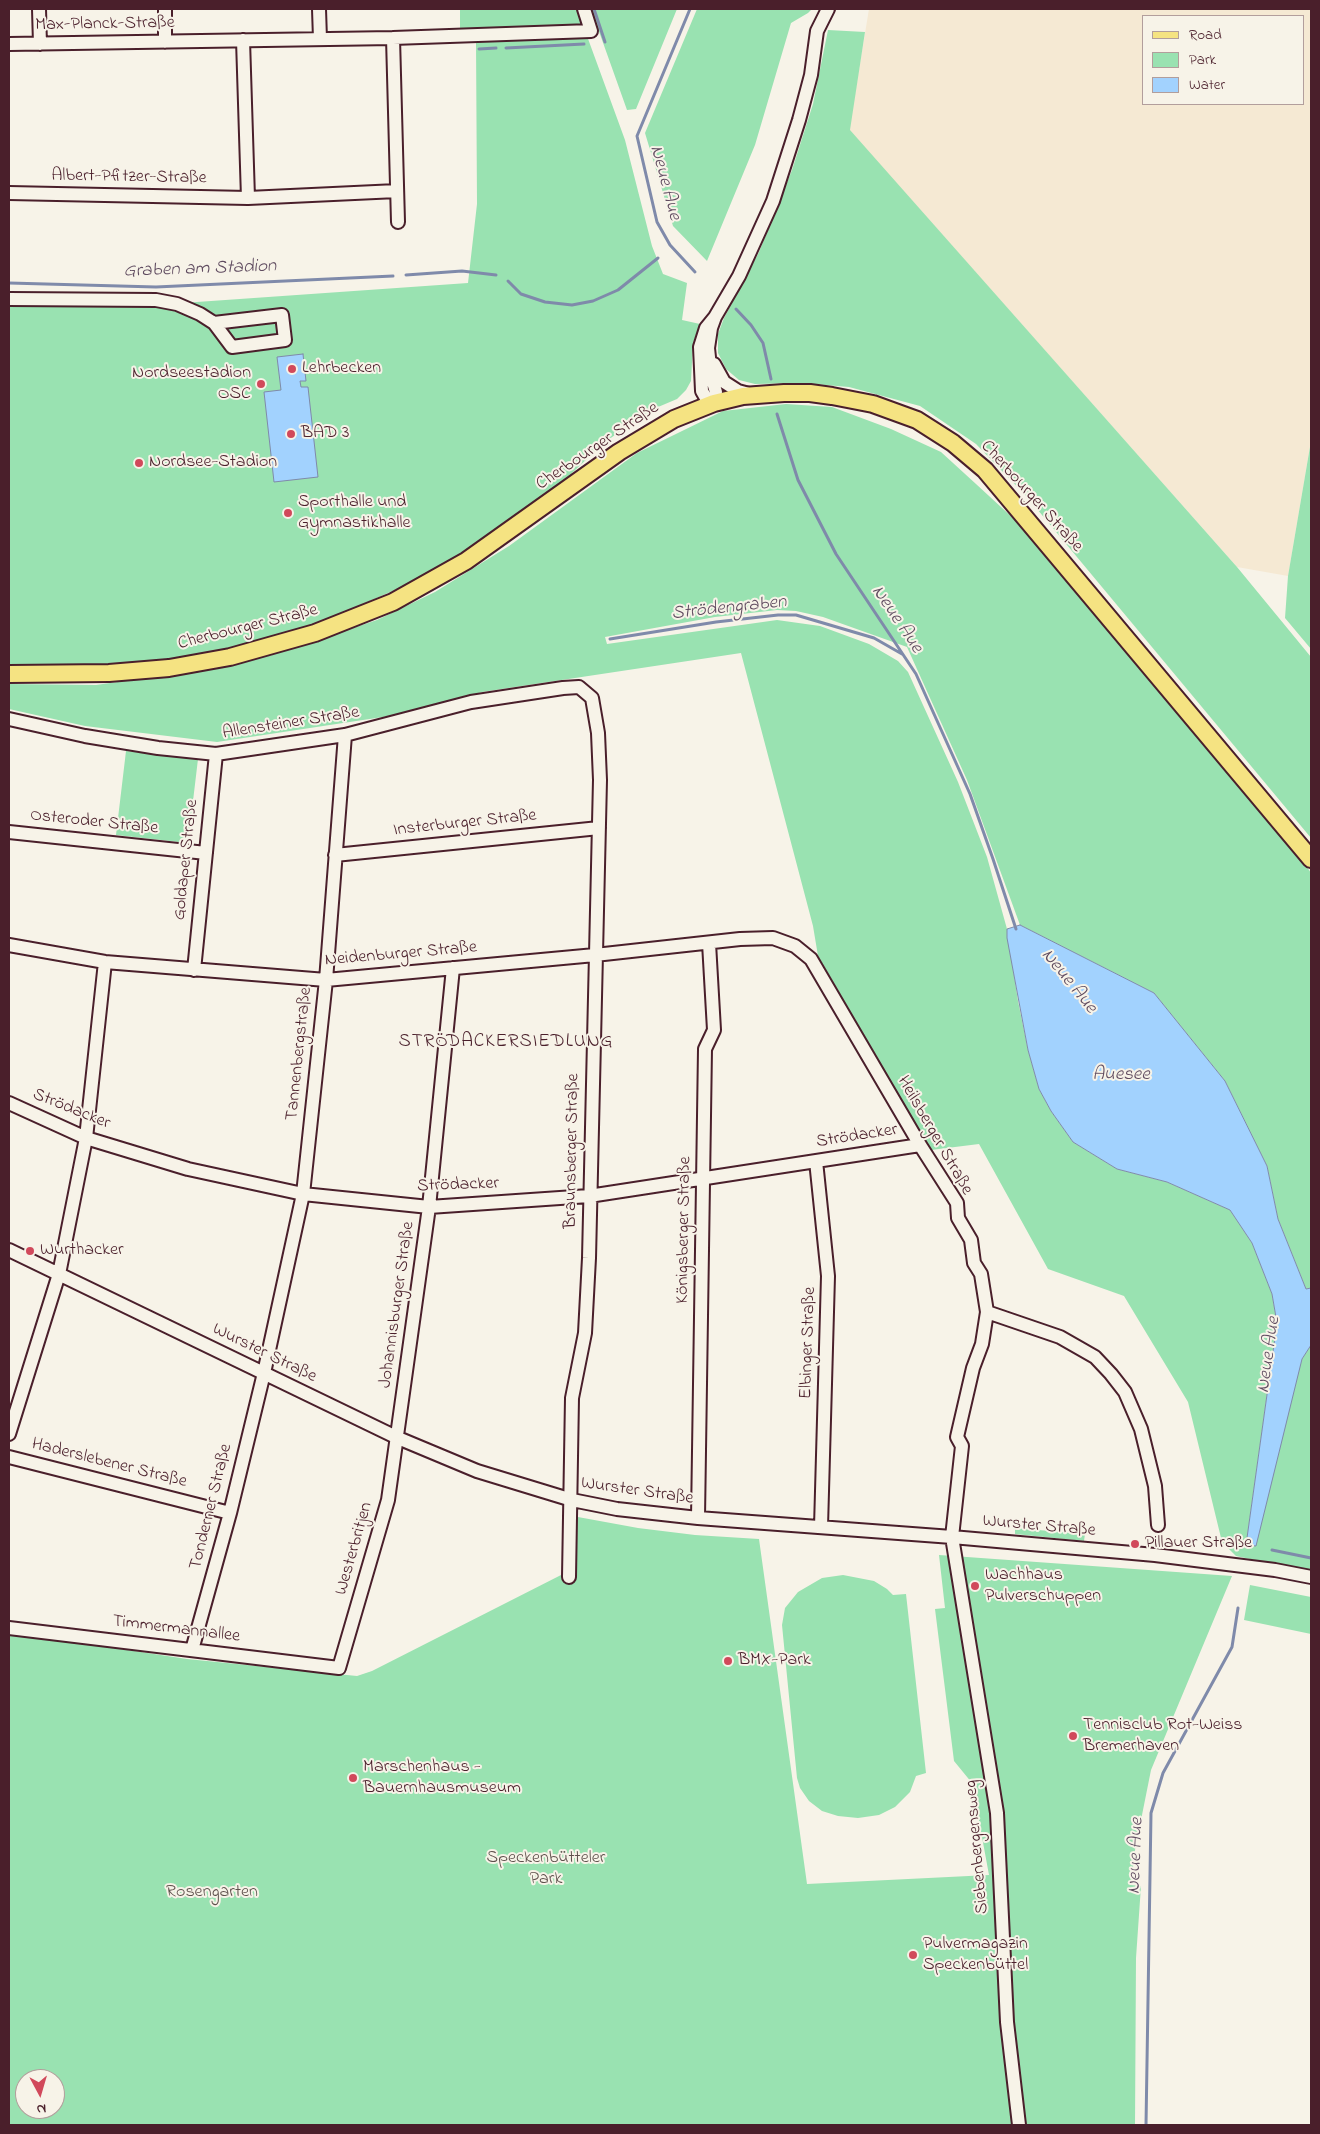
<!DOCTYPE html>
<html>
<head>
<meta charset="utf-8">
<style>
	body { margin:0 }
	#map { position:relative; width:1320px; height:2134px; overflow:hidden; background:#f7f3e8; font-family:"Indie Flower",sans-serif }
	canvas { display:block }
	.frame { position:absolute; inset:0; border:10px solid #4a1f2b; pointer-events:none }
	.legend { position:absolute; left:1142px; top:15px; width:162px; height:90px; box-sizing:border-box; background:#f7f3e8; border:1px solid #b29e9c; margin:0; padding:6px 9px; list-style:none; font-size:15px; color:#4a1f2b }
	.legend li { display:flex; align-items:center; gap:10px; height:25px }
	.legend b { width:25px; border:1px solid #b29e9c }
	.north { position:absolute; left:15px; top:2069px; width:50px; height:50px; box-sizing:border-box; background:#f7f3e8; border:1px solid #b29e9c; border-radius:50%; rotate:174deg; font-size:14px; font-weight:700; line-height:20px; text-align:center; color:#4a1f2b }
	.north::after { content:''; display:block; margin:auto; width:18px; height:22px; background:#d1495b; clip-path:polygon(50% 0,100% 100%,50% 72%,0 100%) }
</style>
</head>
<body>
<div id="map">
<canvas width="1320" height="2134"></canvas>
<div class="frame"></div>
<ul class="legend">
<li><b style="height:6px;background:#f5e382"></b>Road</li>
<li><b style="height:14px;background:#99e2b1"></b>Park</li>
<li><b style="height:14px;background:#a2d2fe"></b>Water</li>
</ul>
<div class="north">N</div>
</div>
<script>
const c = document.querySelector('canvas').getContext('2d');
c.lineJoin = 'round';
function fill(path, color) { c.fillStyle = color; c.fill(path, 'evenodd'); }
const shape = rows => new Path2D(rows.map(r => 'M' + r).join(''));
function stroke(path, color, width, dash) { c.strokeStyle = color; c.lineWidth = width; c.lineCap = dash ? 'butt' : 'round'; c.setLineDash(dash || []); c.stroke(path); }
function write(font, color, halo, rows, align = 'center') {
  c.font = font + ' "Indie Flower",sans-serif'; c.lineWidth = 4; c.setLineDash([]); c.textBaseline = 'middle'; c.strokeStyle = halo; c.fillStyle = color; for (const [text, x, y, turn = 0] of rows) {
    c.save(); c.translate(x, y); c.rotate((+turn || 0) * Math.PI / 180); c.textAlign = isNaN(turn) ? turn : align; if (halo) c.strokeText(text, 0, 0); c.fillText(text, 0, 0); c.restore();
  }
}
fill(shape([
	[869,9,1311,9,1311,441,1288,576,1237,567,849,130],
	[1144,16,1304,16,1304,104,1144,104]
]), '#f5e9d3');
fill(shape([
	[460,9,579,9,585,27,460,30],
	[591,9,677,9,636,109,627,110],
	[697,9,812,9,808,13,791,23,755,145,707,261,673,226,645,133],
	[828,30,865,32,850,130,1237,567,1311,657,1311,838,1027,497,976,444,920,406,849,387,802,383,755,384,739,380,726,369,718,353,718,334,724,318,759,252,792,170,813,104],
	[587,36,625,140,652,246,663,274,687,283,682,320,700,324,693,343,691,381,686,390,677,399,651,410,605,442,572,473,570,478,469,552,429,575,331,618,280,636,221,651,130,664,9,667,9,302,154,305,468,283,477,204,476,41],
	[786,404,832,407,891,429,941,452,976,484,1014,519,1301,858,1311,873,1311,1288,1306,1289,1278,1219,1267,1166,1225,1081,1154,993,1020,925,967,780,907,647,823,617,796,611,777,610,715,617,605,637,607,644,777,620,820,626,869,644,898,661,908,672,958,782,987,857,1007,929,1018,1001,1028,1050,1039,1089,1051,1111,1073,1142,1117,1169,1167,1182,1230,1210,1252,1243,1272,1294,1277,1323,1246,1545,1302,1359,1311,1345,1311,1572,1236,1556,1222,1542,1188,1402,1124,1296,1048,1269,979,1144,931,1150,818,956,813,926,741,653,482,692,416,712,217,742,85,726,9,709,9,684,96,685,217,668,272,655,377,620,435,592,509,546,637,453,723,411],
	[1311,441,1311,649,1285,618,1288,576],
	[126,751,198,759,188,843,116,835],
	[567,1515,638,1528,695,1535,759,1539,807,1884,989,1875,972,1783,954,1761,935,1609,945,1608,939,1555,1232,1576,1151,1770,1135,1850,1131,1885,1141,1886,1136,1958,1135,2125,9,2125,9,1632,187,1659,357,1676,372,1671,565,1573],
	[25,2079,55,2079,55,2109,25,2109],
	[1015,1528,1061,1532,1085,1534,1084,1541,1015,1534],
	[843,1575,874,1581,887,1589,893,1595,906,1594,926,1773,916,1776,910,1792,895,1807,879,1815,858,1818,838,1816,822,1811,809,1801,800,1788,797,1778,782,1625,785,1608,798,1592,822,1578],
	[1250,1585,1311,1597,1311,1634,1244,1620]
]), '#99e2b1');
const water = shape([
	[303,354,306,381,300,381,301,387,308,387,318,477,274,482,264,392,281,390,277,357,303,354],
	[1020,925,1154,993,1225,1081,1267,1166,1278,1219,1306,1289,1311,1288,1311,1345,1302,1359,1256,1546,1246,1545,1277,1323,1272,1294,1252,1243,1230,1210,1167,1182,1117,1169,1073,1142,1051,1111,1039,1089,1028,1050,1007,938,1007,929,1020,925]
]);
fill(water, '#a2d2fe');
stroke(water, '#7f8aaa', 1);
stroke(shape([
	[594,9,605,42],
	[690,9,637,136,657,222,670,245,695,272],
	[506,48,584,44],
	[479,49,496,48],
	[406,275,462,271,496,275],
	[508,281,521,294,545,302,572,305,593,301,618,290,658,258],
	[9,283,156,287,393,276],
	[736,309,751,325,763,343,771,379],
	[777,414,798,480,836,554,916,674,970,794,993,859,1016,929],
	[610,639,716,622,778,615,796,615,874,638,902,654],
	[1272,1550,1311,1558],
	[1146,2125,1151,1813,1163,1773,1232,1647,1238,1608]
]), '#7f8aaa', 3);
const minor = shape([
	[39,9,40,44],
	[165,9,165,42],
	[319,9,320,39],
	[393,38,398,222],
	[243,40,248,198],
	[9,44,393,38,591,31,584,9],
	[9,193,248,198,397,191],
	[9,299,156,300,177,304,200,314,214,323,232,347,285,340,282,315,214,323],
	[715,317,711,328,708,348,711,376,716,392,714,403,706,398,702,391,700,347,706,328,715,317,739,276,773,201,799,120,811,75,817,31,828,9],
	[714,364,724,382,738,391,749,394],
	[9,719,85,736,158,748,216,754,345,735,471,702,563,688,579,687,592,698,598,733,600,780,589,1258,585,1333,572,1398,569,1577],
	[9,832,206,853],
	[335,855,599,828],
	[9,945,105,962,326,980,595,955,740,939,773,938,795,946,811,959,920,1145,957,1203,958,1218,971,1240,974,1263,981,1274,987,1312,982,1344,973,1368,957,1437,962,1446,952,1537,997,1813,1007,2022,1019,2125],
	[194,970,216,754],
	[9,1103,86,1138,188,1169,303,1194,429,1207,589,1196,920,1145],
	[816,1161,828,1276,821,1527],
	[9,1250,398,1438,477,1471,572,1500,617,1509,698,1518,952,1537,1155,1555,1275,1570,1311,1577],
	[987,1312,1060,1337,1095,1357,1111,1374,1125,1392,1141,1429,1155,1486,1158,1525],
	[9,1434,59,1274,86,1138,105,962],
	[9,1457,230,1513],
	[698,1518,705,1049,714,1030,709,943],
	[9,1628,339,1668,388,1500,429,1207,453,968],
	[192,1650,230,1513,264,1373,303,1194,326,980,345,735]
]);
const major = shape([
	[9,674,109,673,169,668,230,657,315,633,393,602,466,561,619,452,674,419,714,403,743,396,784,393,810,393,832,396,873,404,917,420,953,443,985,470,1311,859]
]);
stroke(minor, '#4a1f2b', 16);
stroke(major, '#4a1f2b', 20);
stroke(minor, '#f7f3e8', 12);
stroke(major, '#f5e382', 16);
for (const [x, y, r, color] of [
	[292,369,5,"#d1495b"],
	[261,384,5,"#d1495b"],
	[291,434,5,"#d1495b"],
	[139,463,5,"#d1495b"],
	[288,513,5,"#d1495b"],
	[30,1251,5,"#d1495b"],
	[1135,1544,5,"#d1495b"],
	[975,1586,5,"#d1495b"],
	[728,1661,5,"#d1495b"],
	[1073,1736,5,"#d1495b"],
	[353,1778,5,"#d1495b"],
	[913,1955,5,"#d1495b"]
]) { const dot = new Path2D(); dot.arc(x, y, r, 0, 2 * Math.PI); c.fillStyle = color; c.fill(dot); stroke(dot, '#f7f3e8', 2); }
write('18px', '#4a1f2b', '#f7f3e8', [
	["Max-Planck-Straße",105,25,-1],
	["Albert-Pfitzer-Straße",129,178,1],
	["Cherbourger Straße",598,447,-34],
	["Cherbourger Straße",1031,497,48],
	["Cherbourger Straße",248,628,-14],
	["Allensteiner Straße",291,724,-9],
	["Osteroder Straße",94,823,6],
	["Insterburger Straße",465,824,-6],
	["Goldaper Straße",187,860,-84],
	["Neidenburger Straße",401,955,-5],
	["Tannenbergstraße",300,1054,-84],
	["Strödacker",71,1110,22],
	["Heilsberger Straße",934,1136,60],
	["Strödacker",857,1137,-9],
	["Braunsberger Straße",573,1151,-89],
	["Strödacker",458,1186,-2],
	["Königsberger Straße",685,1230,-89],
	["Johannisburger Straße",398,1305,-82],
	["Elbinger Straße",809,1343,-88],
	["Wurster Straße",264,1354,26],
	["Haderslebener Straße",109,1464,14],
	["Wurster Straße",637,1492,8],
	["Tonderner Straße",212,1507,-76],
	["Wurster Straße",1039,1527,5],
	["Westerbritjen",355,1549,-74],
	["Timmermannallee",176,1630,7],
	["Siebenbergensweg",978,1847,-95]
]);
write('18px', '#4a1f2b', '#f7f3e8', [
	["Lehrbecken",302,369],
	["Nordseestadion",251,374,"right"],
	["OSC",251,395,"right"],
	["BAD 3",301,434],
	["Nordsee-Stadion",149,463],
	["Sporthalle und",298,503],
	["Gymnastikhalle",298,524],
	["Wurthacker",40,1251],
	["Pillauer Straße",1145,1544],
	["Wachhaus",985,1576],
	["Pulverschuppen",985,1597],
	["BMX-Park",738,1661],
	["Tennisclub Rot-Weiss",1083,1726],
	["Bremerhaven",1083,1747],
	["Marschenhaus -",363,1768],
	["Bauernhausmuseum",363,1789],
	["Pulvermagazin",923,1945],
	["Speckenbüttel",923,1966]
], 'left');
write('18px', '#5e504c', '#f7f3e8', [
	["Speckenbütteler",546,1859],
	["Park",546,1880],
	["Rosengarten",212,1893]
]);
write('italic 19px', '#604c60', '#f7f3e8', [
	["Neue Aue",664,183,75],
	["Graben am Stadion",200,270,-2],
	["Strödengraben",729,609,-6],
	["Neue Aue",896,620,56],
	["Neue Aue",1068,982,51],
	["Auesee",1121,1076],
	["Neue Aue",1270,1355,-82],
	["Neue Aue",1137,1856,-88]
]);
c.letterSpacing = '1px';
write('19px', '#4a1f2b', '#f7f3e8', [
	["STRÖDACKERSIEDLUNG",506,1043]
]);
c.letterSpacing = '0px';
</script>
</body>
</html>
